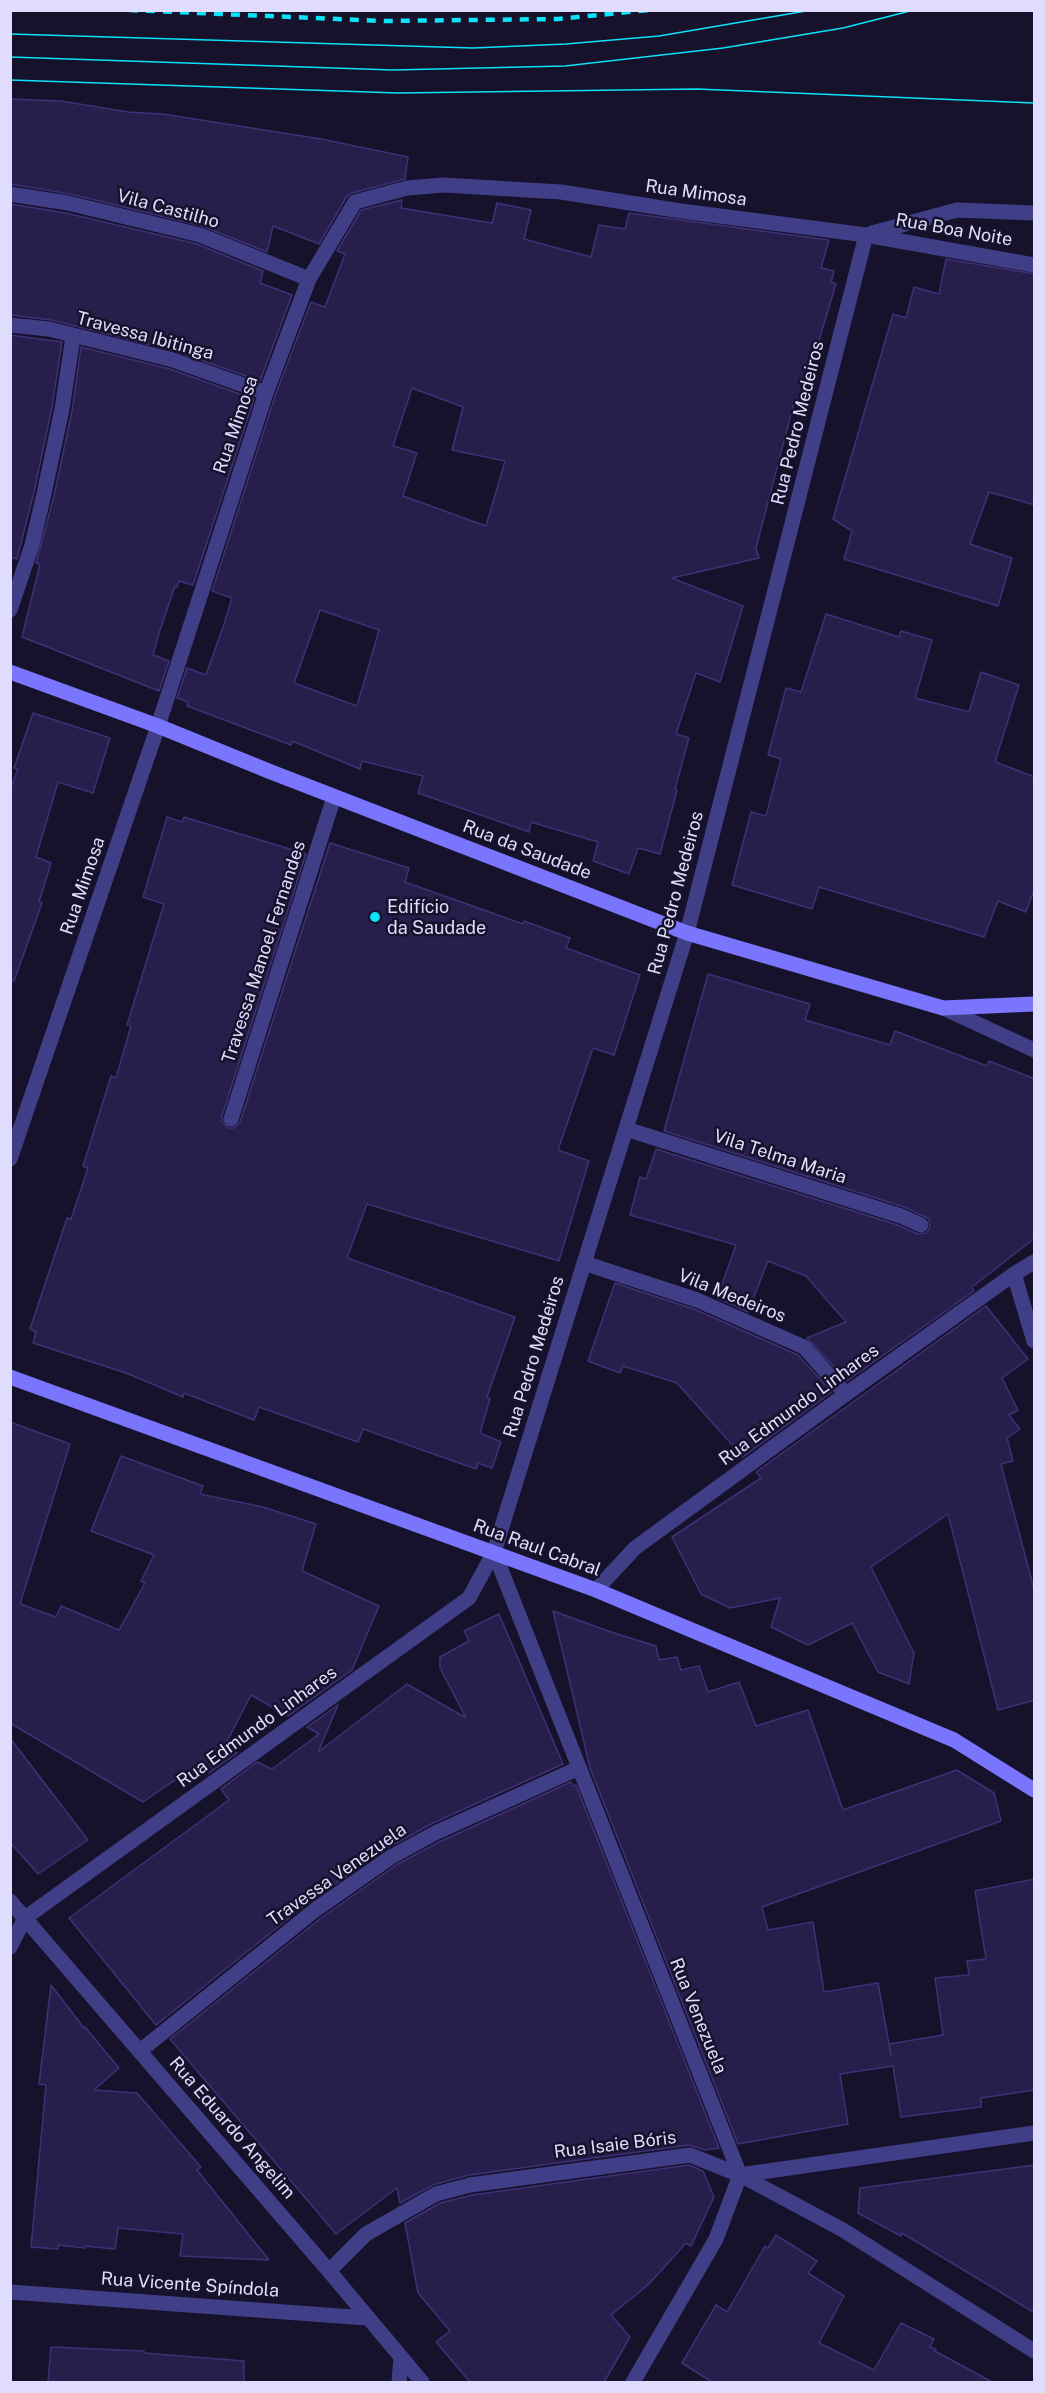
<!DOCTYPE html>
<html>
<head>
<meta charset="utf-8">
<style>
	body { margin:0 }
	#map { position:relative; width:1045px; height:2393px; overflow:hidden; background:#16122b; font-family:"Public Sans",sans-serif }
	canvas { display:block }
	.frame { position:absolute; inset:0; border:12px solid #e0dcfe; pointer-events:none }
</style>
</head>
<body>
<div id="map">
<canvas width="1045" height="2393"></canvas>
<div class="frame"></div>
</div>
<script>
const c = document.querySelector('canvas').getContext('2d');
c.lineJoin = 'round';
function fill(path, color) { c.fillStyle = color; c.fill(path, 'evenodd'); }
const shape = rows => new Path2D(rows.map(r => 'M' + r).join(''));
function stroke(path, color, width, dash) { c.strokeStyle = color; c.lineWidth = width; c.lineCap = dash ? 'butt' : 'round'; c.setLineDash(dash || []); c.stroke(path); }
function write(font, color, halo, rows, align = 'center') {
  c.font = font + ' "Public Sans",sans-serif'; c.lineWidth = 5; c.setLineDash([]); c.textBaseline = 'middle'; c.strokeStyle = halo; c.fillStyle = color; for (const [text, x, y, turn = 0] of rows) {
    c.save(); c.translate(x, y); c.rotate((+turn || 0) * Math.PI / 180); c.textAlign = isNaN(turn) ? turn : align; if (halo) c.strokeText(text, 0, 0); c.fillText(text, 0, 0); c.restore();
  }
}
const building = shape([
	[10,99,61,101,128,112,163,114,321,139,408,157,405,179,352,193,347,196,319,244,273,226,267,252,202,226,70,194,10,184,10,99],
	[402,200,401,208,492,223,497,203,531,210,524,239,591,257,599,225,625,229,629,213,829,240,821,268,834,271,831,282,836,284,801,400,795,399,756,548,759,558,672,578,743,606,720,682,696,673,676,734,689,738,675,789,677,790,660,854,638,848,629,874,593,861,598,842,531,822,529,832,418,793,423,776,362,761,360,769,292,741,291,745,187,706,188,702,177,698,187,668,206,675,224,624,232,598,212,591,275,396,311,302,325,307,345,254,337,251,361,210,402,200],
	[412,388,463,407,452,450,505,461,486,526,403,496,417,453,393,446,412,388],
	[320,610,379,630,357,706,294,683,320,610],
	[10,204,66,213,197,244,263,271,260,283,292,295,260,381,175,351,51,320,10,315,10,204],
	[946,259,1035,274,1035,505,989,492,970,544,1012,558,998,606,844,559,852,531,833,519,893,314,906,318,914,287,939,294,946,259],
	[10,335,62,342,52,407,34,492,17,559,10,557,10,335],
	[81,347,170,369,254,399,193,585,179,581,177,587,175,586,160,630,153,655,169,661,159,691,22,637,40,564,36,563,54,496,72,411,81,347],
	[826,614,899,637,901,631,932,640,915,698,969,712,981,672,1019,685,995,762,1035,777,1035,887,1026,912,998,901,984,937,819,887,812,909,732,885,751,812,766,816,781,759,768,755,786,688,801,692,826,614],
	[33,713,110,738,93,793,58,782,36,857,51,863,39,902,42,903,14,981,10,980,10,790,18,769,14,768,33,713],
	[167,817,182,822,184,817,306,854,222,1116,222,1122,228,1128,234,1128,240,1122,330,843,409,868,405,882,523,924,524,921,570,938,566,948,640,975,614,1055,593,1048,558,1150,589,1161,559,1261,367,1204,347,1258,515,1317,487,1397,490,1399,480,1433,501,1442,492,1468,478,1463,476,1469,363,1429,358,1442,259,1407,254,1420,184,1393,183,1397,126,1373,33,1343,36,1332,30,1329,67,1218,71,1219,88,1168,83,1166,111,1076,116,1078,131,1026,127,1025,164,904,143,897,167,817],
	[708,974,810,1004,805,1020,890,1045,895,1031,987,1066,989,1061,1035,1079,1035,1238,972,1287,974,1291,847,1381,807,1338,846,1322,806,1276,768,1261,748,1312,717,1298,736,1245,630,1215,640,1177,646,1179,656,1149,898,1225,918,1234,926,1233,930,1228,929,1219,904,1207,664,1131,708,974],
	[615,1283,694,1309,798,1355,832,1392,743,1457,677,1383,623,1366,620,1373,588,1361,615,1283],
	[986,1306,1028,1359,1002,1378,1018,1410,1009,1415,1020,1429,1007,1438,1013,1461,1001,1464,1035,1593,1035,1700,998,1710,948,1514,871,1567,914,1653,909,1684,878,1672,852,1623,808,1645,771,1627,780,1598,730,1608,701,1594,672,1537,761,1478,756,1472,986,1306],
	[10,1422,70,1444,20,1604,56,1617,61,1606,119,1630,145,1583,141,1581,154,1555,91,1531,121,1456,203,1486,200,1494,263,1507,316,1524,302,1571,379,1606,352,1670,288,1716,251,1695,224,1747,237,1753,209,1773,201,1762,143,1802,10,1723,10,1422],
	[553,1611,611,1632,656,1646,659,1660,677,1657,681,1670,699,1666,708,1692,739,1682,756,1726,808,1710,843,1810,957,1770,994,1793,1001,1821,762,1907,768,1930,813,1922,824,1992,878,1983,891,2055,889,2044,943,2035,935,1978,969,1975,967,1961,986,1959,975,1891,1035,1879,1035,2090,981,2098,981,2107,901,2117,893,2066,840,2074,848,2124,738,2144,590,1768,553,1611],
	[499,1614,563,1764,431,1824,386,1849,309,1902,156,2025,69,1918,229,1800,221,1789,257,1762,272,1769,319,1734,307,1727,338,1705,318,1752,407,1684,466,1718,440,1668,440,1657,469,1641,464,1631,499,1614],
	[10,1738,88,1840,38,1874,10,1842,10,1738],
	[571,1782,573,1786,576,1785,719,2148,705,2150,689,2145,469,2175,433,2185,400,2203,397,2188,336,2234,170,2039,321,1918,396,1865,439,1842,571,1782],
	[51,1985,84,2028,85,2027,119,2068,94,2090,137,2093,201,2167,197,2170,269,2260,180,2256,183,2234,118,2228,115,2249,85,2246,85,2248,58,2245,58,2249,31,2247,46,2085,39,2084,51,1985],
	[689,2165,703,2171,714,2197,691,2246,686,2243,649,2284,611,2315,630,2337,604,2382,470,2382,436,2342,450,2331,418,2293,405,2223,440,2203,472,2195,689,2165],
	[1035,2165,1035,2313,902,2233,901,2236,858,2213,860,2188,1035,2165],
	[776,2235,817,2261,808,2273,844,2296,819,2343,874,2370,901,2323,934,2339,930,2347,936,2349,935,2351,992,2382,712,2382,682,2363,716,2305,727,2312,765,2246,768,2248,776,2235],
	[51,2347,144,2351,144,2353,244,2361,244,2382,48,2382,51,2347]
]);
fill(building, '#271e4b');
stroke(building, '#3e3177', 1.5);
stroke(shape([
	[10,194,68,203,200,235,309,279],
	[10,325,49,329,173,360,266,393],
	[231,1119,334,797],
	[626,1129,901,1216,921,1225],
	[584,1263,697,1300,804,1347,846,1394],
	[140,2051,315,1910,391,1857,435,1833,579,1768]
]), '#413e88', 15);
stroke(shape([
	[872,233,957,210,1034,213],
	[10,610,32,545,44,494,62,409,73,337],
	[943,1008,1034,1050],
	[10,1159,158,726,266,393,309,279,355,202,407,188,444,185,561,192,681,211,866,235,1034,265],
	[1014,1274,1034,1341],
	[494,1552,740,2175],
	[596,1590,635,1548,846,1394,1014,1274,1034,1262],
	[10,1901,329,2271,422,2382],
	[10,1947,25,1918,469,1598,494,1552,687,933,866,235],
	[740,2175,1034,2133],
	[329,2271,366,2234,436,2194,470,2185,690,2155,740,2175,843,2230,1034,2351],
	[10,2292,367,2318],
	[399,2382,401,2357],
	[633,2382,716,2239,740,2175]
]), '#413e88', 15);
stroke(shape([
	[10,672,158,726,271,772,687,933,943,1008,1034,1004],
	[10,1377,596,1590,954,1740,1034,1790]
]), '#7975fc', 15);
stroke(shape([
	[10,34,473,48,566,44,659,36,812,10],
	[10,57,393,70,565,66,723,48,843,28,914,10],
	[10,80,398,93,697,89,1034,103]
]), '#0ce2fa', 1.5);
stroke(shape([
	[129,10,384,21,558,19,649,10]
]), '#0ce2fa', 4.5, [9, 8]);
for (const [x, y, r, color] of [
	[375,917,6,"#0ce2fa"]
]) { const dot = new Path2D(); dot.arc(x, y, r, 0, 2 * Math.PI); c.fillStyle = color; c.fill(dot); stroke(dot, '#16122b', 2); }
write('18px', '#e0dcfe', '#16122b', [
	["Rua Mimosa",696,193,8],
	["Vila Castilho",168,209,15],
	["Rua Boa Noite",954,230,10],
	["Travessa Ibitinga",145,336,15],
	["Rua Pedro Medeiros",798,423,-76],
	["Rua Mimosa",236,425,-71],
	["Rua da Saudade",527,850,21],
	["Rua Mimosa",83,886,-71],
	["Rua Pedro Medeiros",676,893,-75],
	["Travessa Manoel Fernandes",264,952,-72],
	["Vila Telma Maria",780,1157,18],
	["Vila Medeiros",732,1296,22],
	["Rua Pedro Medeiros",534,1357,-73],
	["Rua Edmundo Linhares",799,1405,-36],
	["Rua Raul Cabral",537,1548,20],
	["Rua Edmundo Linhares",257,1727,-36],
	["Travessa Venezuela",337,1875,-35],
	["Rua Venezuela",698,2016,68],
	["Rua Eduardo Angelim",232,2128,49],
	["Rua Isaie Bóris",615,2145,-7],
	["Rua Vicente Spíndola",190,2285,4]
]);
write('18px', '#e0dcfe', '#16122b', [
	["Edifício",387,907],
	["da Saudade",387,928]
], 'left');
</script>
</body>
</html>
